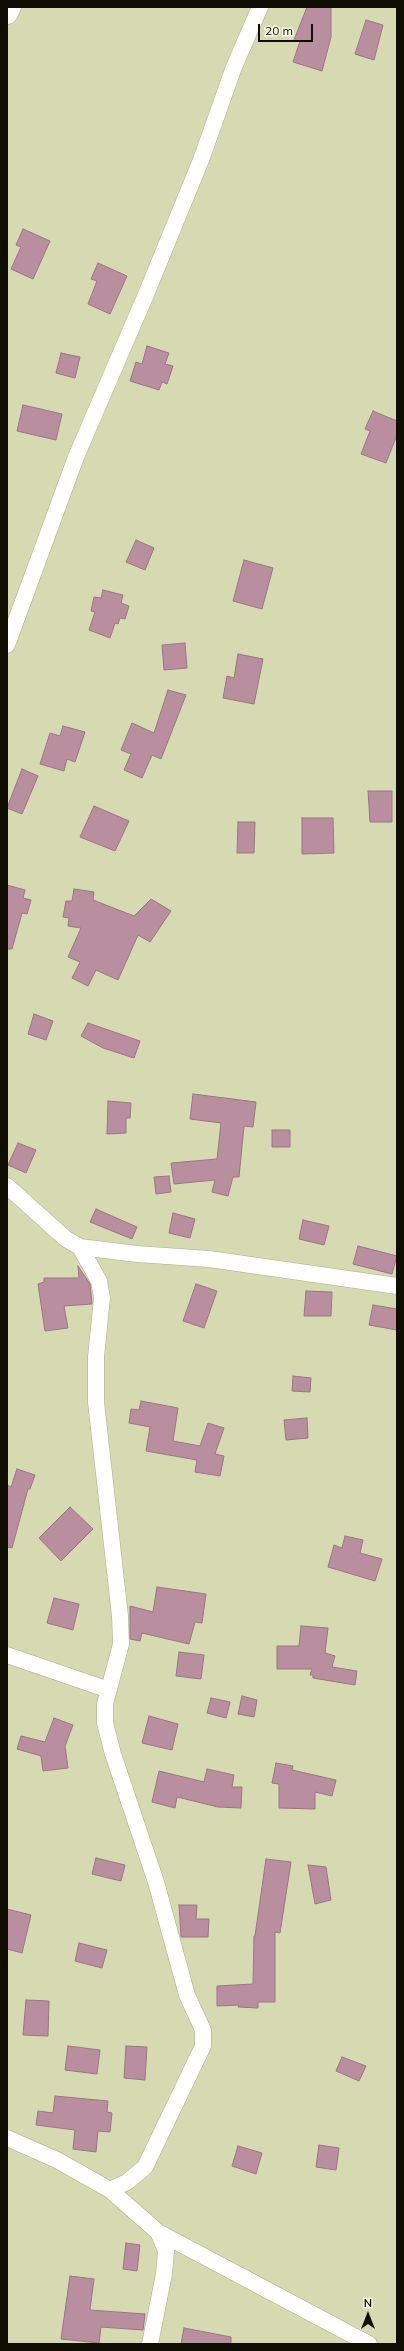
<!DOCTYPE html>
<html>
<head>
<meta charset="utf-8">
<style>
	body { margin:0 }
	#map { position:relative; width:404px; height:2351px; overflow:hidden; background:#d5dab0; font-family:Mulish,sans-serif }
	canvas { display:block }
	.frame { position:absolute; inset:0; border:8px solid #0e0f02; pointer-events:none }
	.north { position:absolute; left:348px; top:2295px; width:40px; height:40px; -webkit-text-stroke:3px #f6f9e4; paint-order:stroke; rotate:0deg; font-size:11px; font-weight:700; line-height:16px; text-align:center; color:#0e0f02 }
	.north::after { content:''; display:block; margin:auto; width:14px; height:18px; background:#0e0f02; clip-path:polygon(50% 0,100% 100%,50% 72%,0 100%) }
	.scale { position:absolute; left:258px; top:24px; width:55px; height:18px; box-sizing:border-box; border:2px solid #0e0f02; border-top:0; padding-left:5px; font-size:12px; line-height:14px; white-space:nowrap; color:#0e0f02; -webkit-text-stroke:3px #f6f9e4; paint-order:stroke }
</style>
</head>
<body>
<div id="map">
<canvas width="404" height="2351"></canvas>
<div class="frame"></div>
<div class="north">N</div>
<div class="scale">20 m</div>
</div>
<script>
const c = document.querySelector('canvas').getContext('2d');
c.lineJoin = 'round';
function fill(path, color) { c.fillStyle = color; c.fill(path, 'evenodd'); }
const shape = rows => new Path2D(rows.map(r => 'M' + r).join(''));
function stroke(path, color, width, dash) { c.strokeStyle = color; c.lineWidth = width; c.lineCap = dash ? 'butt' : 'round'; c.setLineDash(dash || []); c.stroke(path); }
const building = shape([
	[307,7,331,7,331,37,322,71,293,62,300,41,294,40,307,7],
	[366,20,383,25,374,60,355,54,366,20],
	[23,229,50,241,33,279,11,269,21,247,16,245,23,229],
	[98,263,127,276,110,314,88,304,97,281,91,279,98,263],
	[147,346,169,353,165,364,173,366,167,384,162,382,159,390,130,381,136,362,142,364,147,346],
	[61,353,80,357,75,378,56,373,61,353],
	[23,405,62,414,56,440,17,431,23,405],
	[373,411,397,421,397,435,386,463,361,454,370,431,365,429,373,411],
	[136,540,154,548,145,570,126,562,136,540],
	[244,560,273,568,262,609,233,601,244,560],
	[103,590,123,595,121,603,129,606,125,619,120,618,118,624,115,623,110,638,89,630,95,612,91,611,94,597,101,598,103,590],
	[185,643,187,668,164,670,162,645,185,643],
	[238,654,263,659,254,704,223,698,227,676,234,678,238,654],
	[168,690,186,695,161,759,152,755,142,778,124,770,131,754,121,750,132,723,154,733,168,690],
	[63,726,85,732,75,762,67,759,64,771,40,764,50,733,60,736,63,726],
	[22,769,38,776,22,814,7,808,22,769],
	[368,791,392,791,392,822,370,822,368,791],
	[94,806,129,821,115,851,80,837,94,806],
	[302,818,333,818,334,853,302,854,302,818],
	[238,822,255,822,254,853,237,853,238,822],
	[7,885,25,890,23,898,31,900,27,914,22,913,12,949,7,949,7,885],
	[74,889,94,892,93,900,134,916,151,899,171,911,150,942,138,935,118,980,96,970,88,986,72,978,80,962,68,957,81,928,68,926,69,918,63,917,66,901,72,901,74,889],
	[34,1014,53,1021,46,1040,28,1034,34,1014],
	[88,1023,140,1041,134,1058,103,1048,81,1036,88,1023],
	[193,1094,256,1102,253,1127,244,1126,239,1177,233,1177,228,1196,212,1192,215,1180,174,1184,171,1163,217,1159,221,1123,190,1119,193,1094],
	[108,1101,131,1103,130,1118,126,1118,126,1133,107,1134,108,1101],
	[272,1130,290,1130,290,1147,272,1147,272,1130],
	[18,1143,36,1150,26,1173,8,1165,18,1143],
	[169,1176,171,1192,156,1194,154,1177,169,1176],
	[96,1209,137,1227,132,1239,90,1222,96,1209],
	[173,1213,195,1219,190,1238,169,1233,173,1213],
	[303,1220,329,1226,324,1245,299,1239,303,1220],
	[358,1246,397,1256,392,1274,353,1264,358,1246],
	[78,1266,90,1284,92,1304,64,1306,68,1328,45,1331,38,1284,44,1282,44,1278,79,1278,78,1266],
	[196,1284,217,1291,204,1328,183,1321,196,1284],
	[306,1291,332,1292,331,1316,304,1316,306,1291],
	[373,1305,397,1309,397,1330,369,1325,373,1305],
	[293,1376,311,1378,310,1392,292,1391,293,1376],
	[141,1401,178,1408,173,1441,200,1446,208,1423,224,1428,215,1454,224,1456,220,1476,195,1472,197,1460,146,1451,150,1427,129,1423,131,1409,139,1410,141,1401],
	[307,1418,308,1438,286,1440,284,1420,307,1418],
	[17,1469,35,1475,30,1489,28,1489,12,1548,7,1547,7,1485,11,1487,17,1469],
	[70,1507,93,1529,61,1561,39,1538,70,1507],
	[345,1536,363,1540,360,1553,382,1559,375,1581,328,1567,334,1545,342,1548,345,1536],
	[157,1587,206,1594,202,1623,195,1622,189,1644,142,1633,140,1641,130,1639,130,1606,153,1612,157,1587],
	[54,1598,79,1604,73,1630,47,1623,54,1598],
	[301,1626,328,1628,325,1653,335,1656,332,1667,357,1671,355,1685,313,1678,313,1675,310,1675,312,1669,277,1669,277,1646,299,1646,301,1626],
	[179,1652,204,1655,201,1679,176,1676,179,1652],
	[242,1696,257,1700,254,1717,238,1714,242,1696],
	[211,1698,230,1702,226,1718,207,1713,211,1698],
	[149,1716,178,1724,172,1750,142,1743,149,1716],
	[54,1718,73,1725,65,1746,68,1768,43,1771,41,1756,17,1749,21,1736,45,1742,54,1718],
	[276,1763,293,1766,292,1770,336,1780,332,1796,315,1792,315,1809,279,1808,279,1784,272,1783,276,1763],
	[207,1769,234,1775,232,1787,242,1787,241,1808,218,1807,177,1797,175,1808,152,1802,159,1771,204,1782,207,1769],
	[96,1858,125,1865,121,1881,92,1874,96,1858],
	[266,1859,291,1862,280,1933,275,1932,275,2002,258,2002,258,2008,238,2007,239,2005,217,2006,217,1986,253,1984,254,1936,255,1936,266,1859],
	[308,1865,326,1867,331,1900,315,1904,308,1865],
	[179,1905,197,1905,196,1919,209,1919,208,1937,181,1937,179,1905],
	[7,1909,31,1915,22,1953,7,1949,7,1909],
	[79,1943,107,1950,102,1968,75,1961,79,1943],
	[26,2000,49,2001,48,2036,23,2035,26,2000],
	[68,2046,100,2050,97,2074,65,2070,68,2046],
	[126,2046,147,2047,145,2080,124,2078,126,2046],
	[342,2057,366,2066,359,2081,336,2071,342,2057],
	[55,2096,108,2101,107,2112,112,2113,110,2132,98,2131,96,2152,73,2149,75,2130,36,2125,38,2111,53,2113,55,2096],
	[319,2145,339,2148,336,2170,316,2167,319,2145],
	[238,2146,262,2153,256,2174,232,2166,238,2146],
	[126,2243,140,2245,137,2271,123,2269,126,2243],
	[70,2276,94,2279,90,2310,145,2314,143,2330,101,2327,99,2343,61,2339,70,2276],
	[184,2328,231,2337,231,2344,181,2344,184,2328]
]);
fill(building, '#b98fa0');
stroke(building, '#9c7484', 1);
const minor = shape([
	[7,645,76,457,147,292,201,160,234,67,260,7],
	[7,1186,66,1239,80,1247,137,1254,209,1259,397,1286],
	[80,1247,99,1281,102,1298,96,1357,96,1402,120,1616,121,1644,105,1704,105,1723,113,1754,156,1882,187,1995,203,2030,203,2046,145,2167,127,2182,110,2190],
	[7,1655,109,1690],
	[7,2138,57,2160,110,2190,158,2232,166,2251,164,2274,150,2344],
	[158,2232,369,2344]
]);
const secondary = shape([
	[7,13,10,7]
]);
stroke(minor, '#aaae86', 17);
stroke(secondary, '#aaae86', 23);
stroke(minor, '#fff', 16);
stroke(secondary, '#fff', 22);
</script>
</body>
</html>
